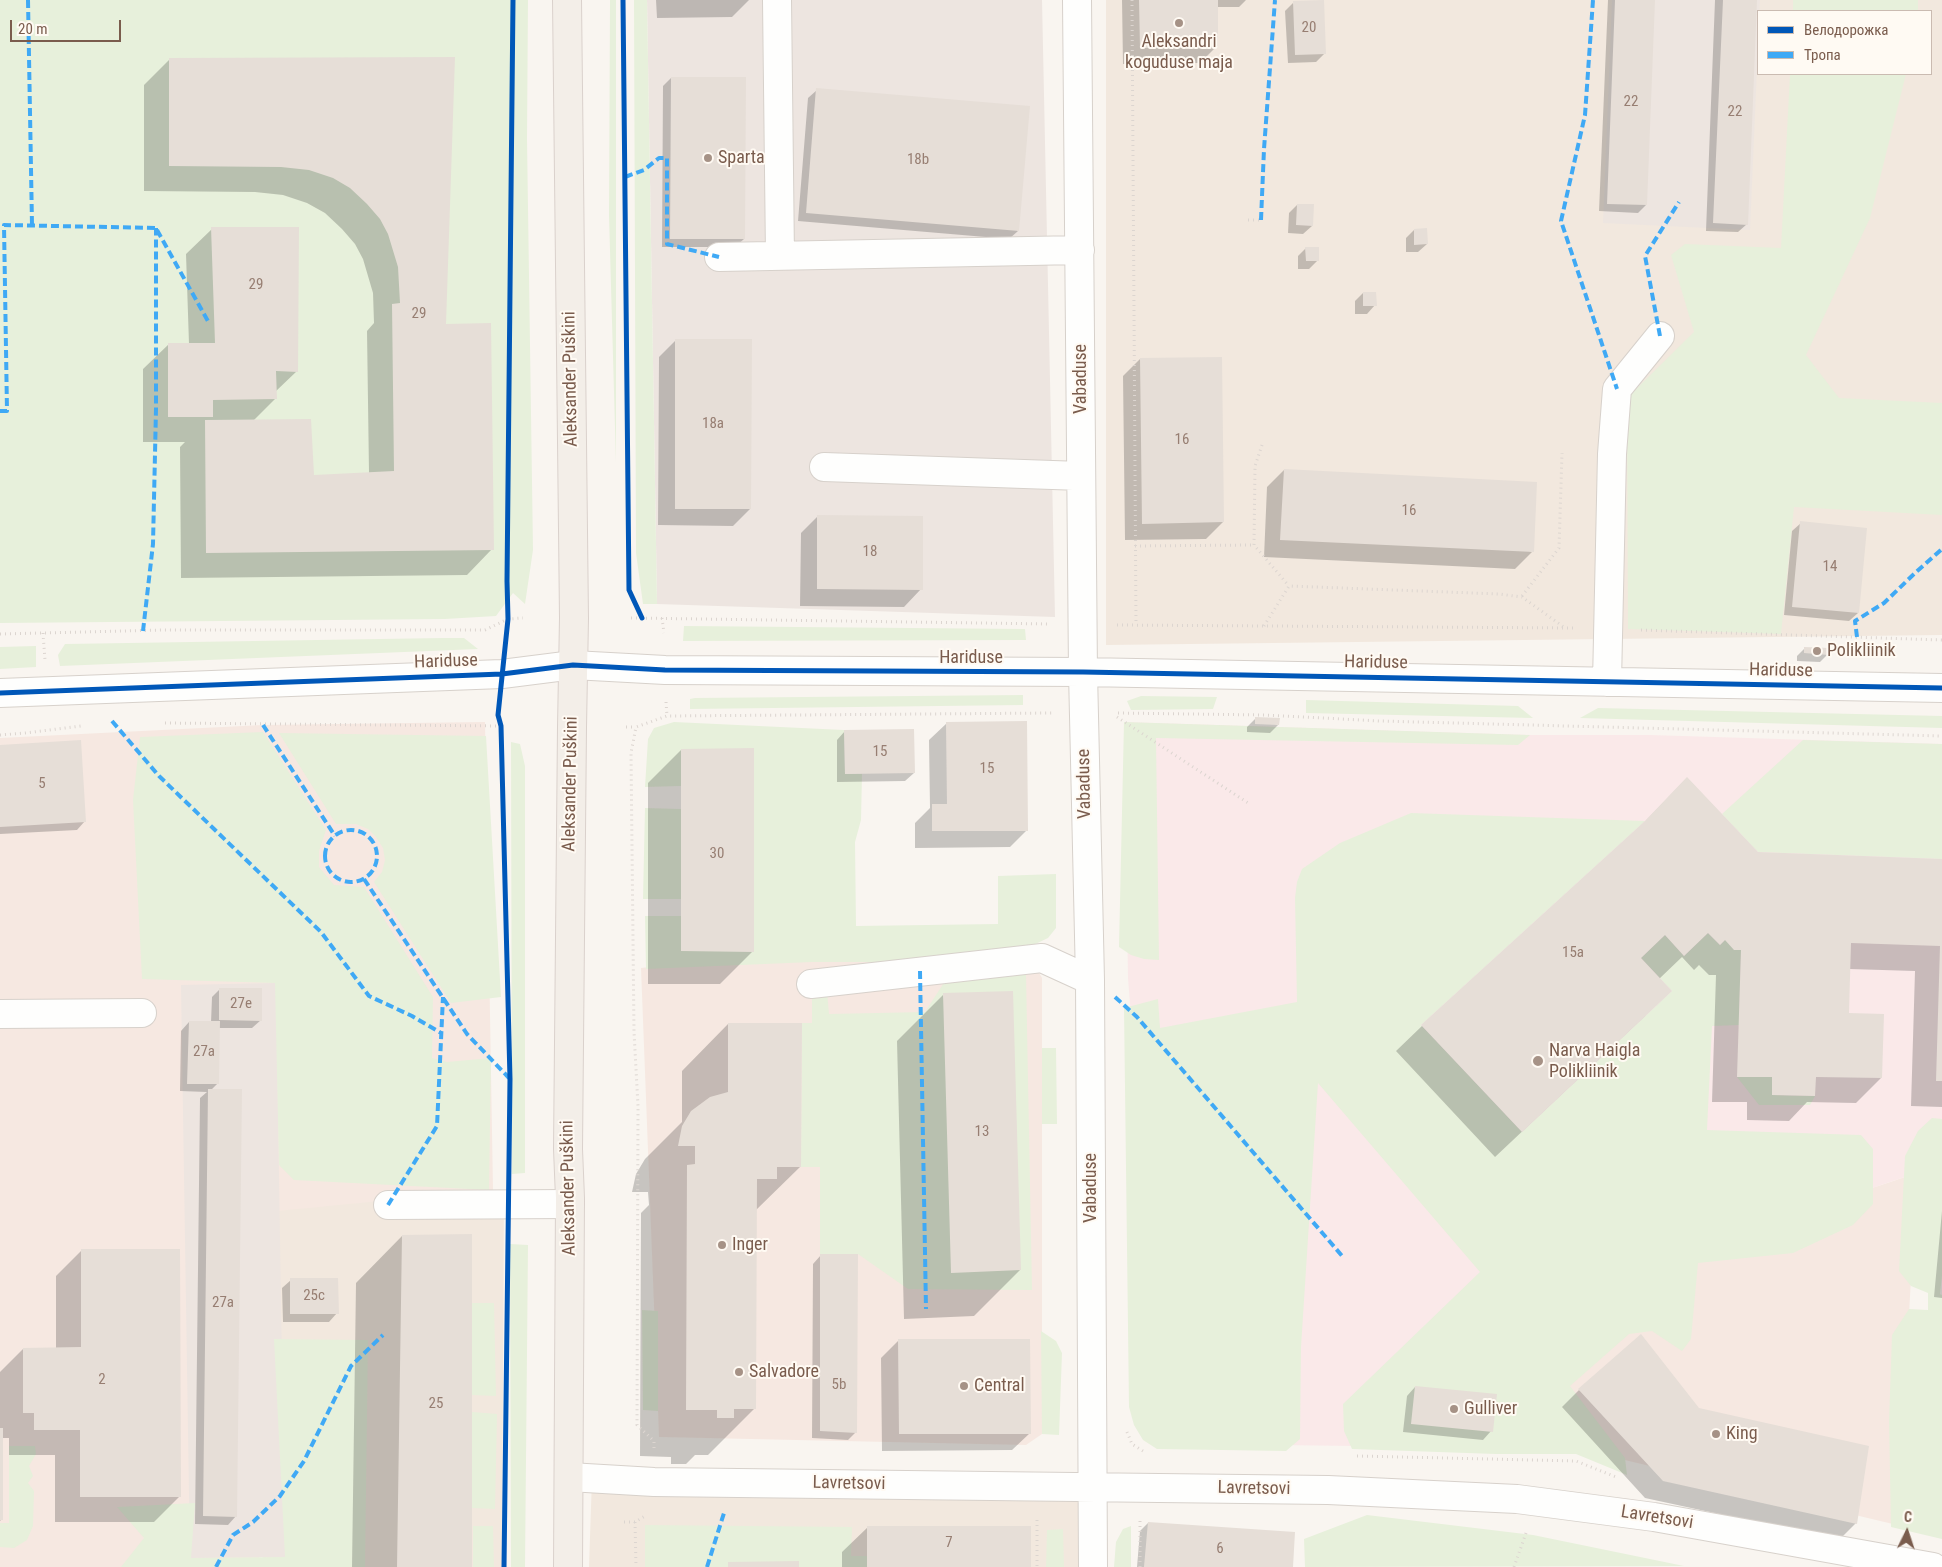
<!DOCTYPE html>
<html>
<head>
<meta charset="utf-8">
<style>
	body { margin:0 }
	#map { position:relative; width:1942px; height:1567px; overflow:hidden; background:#f9f5f0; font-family:"Roboto Condensed",sans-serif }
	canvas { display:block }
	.legend { position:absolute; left:1757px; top:10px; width:175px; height:65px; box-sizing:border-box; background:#fffaf3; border:1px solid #cabbb1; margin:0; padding:6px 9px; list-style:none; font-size:15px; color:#7a5c4d }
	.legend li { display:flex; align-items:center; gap:10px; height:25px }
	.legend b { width:25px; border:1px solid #cabbb1 }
	.north { position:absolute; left:1882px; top:1507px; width:50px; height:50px; -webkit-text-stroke:4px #fffaf3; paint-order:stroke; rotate:4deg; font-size:14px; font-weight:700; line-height:20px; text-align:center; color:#7a5c4d }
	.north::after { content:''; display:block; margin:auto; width:18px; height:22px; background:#7a5c4d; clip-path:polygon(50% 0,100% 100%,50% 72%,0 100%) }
	.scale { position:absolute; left:10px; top:20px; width:111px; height:22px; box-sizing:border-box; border:2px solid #7a5c4d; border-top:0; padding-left:6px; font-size:15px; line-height:18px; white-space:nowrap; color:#7a5c4d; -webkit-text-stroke:4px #fffaf3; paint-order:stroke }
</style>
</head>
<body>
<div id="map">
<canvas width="1942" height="1567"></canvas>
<ul class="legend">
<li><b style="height:6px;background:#0057b8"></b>Велодорожка</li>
<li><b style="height:6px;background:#3fa9f5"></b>Тропа</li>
</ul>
<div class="north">С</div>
<div class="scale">20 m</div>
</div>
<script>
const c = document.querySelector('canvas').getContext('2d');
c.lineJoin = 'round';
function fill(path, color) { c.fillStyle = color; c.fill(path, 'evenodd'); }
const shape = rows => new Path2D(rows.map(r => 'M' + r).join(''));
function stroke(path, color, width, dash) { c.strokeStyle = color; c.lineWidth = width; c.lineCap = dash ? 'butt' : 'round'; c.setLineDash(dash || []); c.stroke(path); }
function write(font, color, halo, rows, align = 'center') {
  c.font = font + ' "Roboto Condensed",sans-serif'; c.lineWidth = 4; c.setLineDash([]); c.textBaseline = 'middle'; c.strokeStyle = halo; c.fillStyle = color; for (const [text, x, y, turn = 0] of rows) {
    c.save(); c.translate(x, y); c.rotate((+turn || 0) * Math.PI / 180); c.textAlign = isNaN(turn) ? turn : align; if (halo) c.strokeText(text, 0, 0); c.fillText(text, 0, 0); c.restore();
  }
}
fill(shape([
	[1106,0,1942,0,1942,635,1106,645],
	[1758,11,1931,11,1931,74,1758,74],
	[267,1183,504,1191,502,1567,263,1567],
	[592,1478,1093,1487,1093,1567,589,1567]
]), '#f2e8de');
fill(shape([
	[485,722,493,1190,267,1212,259,1567,0,1567,0,738,263,725],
	[1022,941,1042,978,1042,1434,1026,1445,659,1437,641,968,837,943],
	[1917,1173,1897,1525,1566,1446,1432,1336,1604,1277]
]), '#f6e8e1');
fill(shape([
	[647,0,1042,0,1055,617,657,604],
	[1612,0,1760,0,1750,230,1603,223],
	[276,983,285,1557,190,1558,181,985]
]), '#ede5e0');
fill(shape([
	[1124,722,1530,735,1650,735,1942,744,1942,1143,1917,1173,1604,1277,1355,1446,1277,1445,1164,1432,1128,978]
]), '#fae9e9');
fill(shape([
	[0,0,528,0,527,139,533,550,525,604,513,593,496,616,445,619,0,623],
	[610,0,616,0,616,463,609,215],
	[634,0,647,0,657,604,643,604,636,553],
	[1793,0,1918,0,1918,11,1793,11],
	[1790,74,1906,74,1870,218,1806,355,1839,398,1942,403,1942,515,1794,507,1781,634,1628,629,1627,398,1694,332,1671,255,1685,244,1781,248],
	[684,626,1025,629,1026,640,683,641],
	[443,638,464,638,478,649,60,666,58,655,65,644],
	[36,646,36,667,0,669,0,647],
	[1023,695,1023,705,690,709,690,699,695,698],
	[1141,696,1217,697,1213,709,1131,710,1127,701],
	[1306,700,1518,706,1533,718,1306,713],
	[1598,708,1942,716,1942,728,1580,718],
	[674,722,844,730,845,774,862,774,861,820,855,842,856,926,998,924,998,876,1056,874,1056,928,1048,938,1025,949,965,952,891,962,812,962,646,969,645,916,681,916,681,951,754,951,754,749,681,749,681,786,645,787,648,739,654,728],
	[1124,722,1530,735,1518,745,1156,738,1159,960,1144,959,1131,955,1119,947],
	[263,732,326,830,319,851,319,867,334,885,364,887,433,997,432,1058,447,1062,491,1058,489,1190,294,1180,279,1165,275,983,142,979,133,800,140,737],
	[279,733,486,736,501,997,451,1003,374,882,382,872,385,860,383,848,376,837,368,829,356,824,336,824],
	[1803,740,1942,744,1942,859,1758,852,1722,814],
	[511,742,520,744,525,766,525,1173,512,1174],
	[645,808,681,809,681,899,643,899],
	[1411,813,1645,821,1421,1025,1522,1132,1672,991,1641,958,1665,935,1684,956,1708,933,1720,945,1725,940,1741,950,1739,1025,1712,1026,1707,1130,1861,1135,1873,1149,1873,1204,1853,1225,1793,1253,1698,1263,1691,1339,1682,1351,1652,1331,1629,1334,1570,1386,1625,1458,1627,1475,1576,1454,1496,1454,1352,1449,1344,1431,1343,1404,1480,1272,1318,1083,1301,1347,1300,1439,1286,1451,1157,1449,1143,1440,1134,1425,1129,1407,1124,1008,1158,999,1160,1028,1297,1002,1295,898,1297,882,1302,869,1340,843],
	[998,972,1026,974,1032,1290,908,1289,858,1254,820,1254,820,1167,801,1167,802,1023,812,1023,812,990,827,991,829,1014,925,1012,949,975],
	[1056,1048,1057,1124,1042,1124,1042,1048],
	[1737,1077,1772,1077,1772,1095,1815,1096,1810,1105,1759,1105],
	[1932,1118,1942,1119,1942,1276,1940,1294,1942,1295,1942,1539,1891,1527,1889,1421,1892,1335,1909,1309,1928,1310,1928,1293,1911,1286,1899,1271,1905,1156,1918,1131],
	[510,1244,528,1245,525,1567,511,1567],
	[472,1303,494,1303,496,1396,472,1395],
	[642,1310,658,1311,658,1411,643,1410],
	[1041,1331,1056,1341,1062,1353,1059,1435,1042,1434],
	[274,1339,368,1340,365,1567,121,1567,144,1538,117,1507,195,1503,191,1558,285,1557],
	[472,1412,497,1414,495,1509,472,1508],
	[9,1446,35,1446,36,1454,29,1466,33,1476,28,1483,34,1491,33,1526,27,1540,14,1548,0,1547,0,1523,9,1523],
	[1367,1515,1533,1535,1684,1566,1305,1567,1304,1539],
	[645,1525,852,1527,851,1556,867,1556,867,1567,645,1567],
	[473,1526,493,1526,494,1567,473,1567],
	[1131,1526,1131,1567,1114,1567,1116,1542,1123,1529],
	[1063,1529,1064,1567,1046,1567,1047,1530]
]), '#e7f0db');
fill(shape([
	[656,0,749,0,732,17,657,18],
	[1122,0,1246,0,1239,7,1216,7,1217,46,1200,63,1123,64],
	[1608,0,1654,0,1646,205,1638,213,1599,211],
	[1715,0,1756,0,1747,224,1738,232,1706,231],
	[1293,3,1325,53,1316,62,1288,63,1285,11],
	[170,59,453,59,445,325,492,549,467,575,181,578,180,447,185,442,143,442,143,369,169,344,189,344,186,254,212,229,297,371,275,392,275,399,253,421,312,477,369,473,367,331,374,323,373,293,363,259,355,244,342,229,325,213,307,203,283,195,255,192,144,191,144,85],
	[671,78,744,239,735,247,662,247,663,86],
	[817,90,1018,231,1009,239,798,221,808,98],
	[1297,205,1312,226,1303,234,1288,233,1289,213],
	[1414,230,1427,244,1418,252,1406,252,1406,238],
	[1306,248,1318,260,1309,269,1298,269,1298,256],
	[1363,293,1375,305,1367,314,1355,314,1355,301],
	[676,340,750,509,733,526,658,525,659,357],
	[1140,359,1223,522,1206,539,1125,540,1123,376],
	[1284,470,1532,552,1515,569,1264,557,1267,487],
	[818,516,921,589,904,607,800,606,801,533],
	[1801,523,1858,613,1849,621,1784,615,1792,531],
	[1805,648,1828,654,1820,662,1797,661,1797,656],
	[1256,718,1278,725,1270,733,1247,732,1247,727],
	[947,723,1027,830,1010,847,915,848,915,823,930,808,929,740],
	[845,731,914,773,905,781,837,782,837,740],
	[0,747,85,821,77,830,0,834],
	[681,750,753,951,720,984,648,984,648,783],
	[1687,778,1757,853,1942,860,1942,1107,1911,1106,1915,971,1849,969,1848,1015,1881,1078,1856,1103,1807,1102,1789,1121,1747,1120,1747,1102,1712,1102,1716,975,1709,975,1699,965,1694,970,1682,957,1659,979,1645,1016,1495,1157,1396,1051,1422,1026,1636,831],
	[220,989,261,1020,252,1028,218,1028,218,1083,211,1090,236,1516,228,1525,195,1524,200,1098,207,1092,180,1091,181,1031,189,1022,211,1023,212,997],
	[943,995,1020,1270,974,1316,904,1319,897,1041],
	[728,1024,800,1167,755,1211,755,1408,708,1455,695,1455,686,1464,671,1464,671,1457,640,1456,641,1213,649,1205,648,1192,632,1192,636,1174,645,1159,682,1122,682,1071],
	[1942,1211,1942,1298,1934,1297],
	[402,1236,471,1567,352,1567,356,1283],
	[81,1251,180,1496,154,1522,55,1522,55,1455,9,1455,9,1438,2,1438,2,1519,0,1521,0,1372,23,1349,56,1349,56,1276],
	[821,1255,856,1432,848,1440,812,1438,813,1264],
	[291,1280,337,1313,329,1322,283,1322,282,1288],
	[898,1341,1030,1433,1012,1450,882,1451,881,1358],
	[1415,1387,1491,1431,1483,1440,1403,1432,1407,1396],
	[1579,1390,1856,1523,1839,1540,1645,1498,1562,1407],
	[1148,1523,1292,1567,1137,1567,1140,1531],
	[868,1527,1030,1567,842,1567,842,1552]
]), '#0003');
fill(shape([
	[1139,0,1218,0,1218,46,1140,48],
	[1324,0,1326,54,1295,55,1293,1],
	[1615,0,1655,0,1647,205,1607,204],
	[1723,0,1757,0,1748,225,1713,223],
	[455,57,446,324,491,323,494,550,206,553,205,420,311,419,314,475,394,471,392,304,400,303,398,267,388,234,380,219,367,204,350,188,333,178,309,170,281,167,169,166,169,58],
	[671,77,746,77,745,239,670,239],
	[816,88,1030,106,1019,231,806,213],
	[1297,204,1314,204,1313,226,1296,225],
	[211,227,299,227,298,372,276,371,277,399,213,400,213,417,168,417,168,343,215,343],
	[1427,228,1428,244,1414,245,1414,229],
	[1305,247,1319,247,1319,261,1306,261],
	[1363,292,1376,292,1377,306,1363,306],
	[675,339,752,339,751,509,675,509],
	[1222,357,1224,522,1142,524,1140,358],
	[1284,469,1537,482,1534,552,1280,540],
	[817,515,923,516,923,590,817,589],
	[1800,521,1867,528,1859,613,1792,607],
	[1804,647,1829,648,1829,655,1804,653],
	[1255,717,1280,718,1279,725,1255,724],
	[1027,721,1028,831,932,831,932,804,947,804,946,722],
	[914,729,915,773,845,774,844,730],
	[81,740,86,822,0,827,0,745],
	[754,748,754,952,681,951,681,749],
	[1687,777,1758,852,1942,859,1942,1081,1936,1081,1940,946,1851,943,1849,1013,1884,1014,1882,1078,1816,1077,1815,1096,1772,1095,1772,1077,1737,1077,1741,950,1734,950,1725,940,1720,945,1708,933,1684,956,1665,935,1641,958,1672,991,1522,1132,1421,1025,1645,821],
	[219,988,262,988,262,1021,219,1020],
	[1013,991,1021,1270,951,1273,943,993],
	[189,1021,220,1021,219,1084,187,1084],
	[728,1023,802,1023,801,1167,777,1167,777,1179,757,1179,756,1409,734,1409,734,1418,717,1418,717,1410,686,1410,687,1165,695,1164,695,1146,678,1146,682,1126,691,1111,710,1097,728,1092],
	[208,1089,242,1089,237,1517,203,1516],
	[472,1234,472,1567,397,1567,402,1235],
	[81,1249,180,1249,181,1497,80,1497,80,1430,34,1430,34,1413,23,1413,23,1348,81,1347],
	[820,1254,858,1254,857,1433,820,1431],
	[290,1278,338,1278,339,1314,290,1314],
	[1641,1334,1699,1408,1869,1446,1857,1524,1663,1481,1578,1389],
	[898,1339,1030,1339,1031,1434,899,1434],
	[1415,1386,1497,1394,1493,1432,1411,1424],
	[0,1428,3,1428,3,1520,0,1520],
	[1148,1522,1295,1532,1293,1567,1144,1567],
	[867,1526,1031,1526,1031,1567,867,1567],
	[799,1561,799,1567,728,1567,728,1562]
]), '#e6ded7');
const minor = shape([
	[777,0,780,256],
	[1077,0,1083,672,1090,980,1093,1567],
	[719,257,1080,250],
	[824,467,1081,476],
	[1607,682,1612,454,1617,389,1660,336],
	[0,693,502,674,573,665,665,670,1083,672,1942,688],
	[811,984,1042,958,1090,980],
	[0,1014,142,1013],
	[388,1205,570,1204],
	[569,1477,654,1482,1328,1490,1517,1499,1654,1517,1933,1567]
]);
const major = shape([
	[567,0,574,618,572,727,568,1149,570,1198,568,1567]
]);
stroke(minor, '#d7d1cb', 30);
stroke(major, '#dad1cc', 30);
stroke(shape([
	[1132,0,1136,625],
	[1248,220,1261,220],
	[1262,445,1255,466,1254,545,1289,586],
	[1135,546,1254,545],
	[1522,596,1559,548,1562,453],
	[631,618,1050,624],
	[662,618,664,633],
	[1117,625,1575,628],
	[1264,626,1289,586,1499,594,1522,597,1565,628],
	[1641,630,1942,640],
	[43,633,45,660],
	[0,634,164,630,485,630,508,619,523,618],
	[666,702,667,716],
	[1118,713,1264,715,1380,721,1942,736],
	[1117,717,1248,803],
	[165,723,501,726],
	[626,727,636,727],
	[0,735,25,733,81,726],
	[1127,1432,1132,1444,1146,1453],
	[654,1448,654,1441,637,1425,638,1106,634,1032,631,753,636,727,667,716,1052,713],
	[1357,1456,1576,1461,1616,1477],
	[1037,1520,1037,1567],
	[624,1522,635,1522,645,1516],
	[635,1522,636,1567],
	[1140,1567,1140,1520],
	[1514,1567,1526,1533]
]), '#dcd5d0', 3, [1, 4]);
stroke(minor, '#fefefd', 28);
stroke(major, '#f3eee8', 28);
stroke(shape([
	[28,0,32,225],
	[1593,0,1585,115,1561,221,1617,389],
	[625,177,644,170,659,158,667,158,667,244,719,257],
	[1261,220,1264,149,1275,0],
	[157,230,209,323],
	[1660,336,1645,256,1679,202],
	[0,411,7,411,4,225,156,228],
	[143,631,153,544,156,409,156,228],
	[1857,637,1855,621,1884,603,1915,573,1942,549],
	[112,721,159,776,321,932,369,996,412,1016,441,1033],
	[263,725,335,836],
	'325 856a26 26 0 1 1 52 0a26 26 0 1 1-52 0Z',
	[364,879,467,1034,509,1078],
	[920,971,926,1309],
	[1115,997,1137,1017,1343,1257],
	[388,1205,437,1126,443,997],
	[216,1567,233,1535,253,1522,280,1496,304,1461,351,1366,383,1335],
	[707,1567,724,1513]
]), '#3fa9f5', 4, [8, 4]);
stroke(shape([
	[623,0,629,590,642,618],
	[0,693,502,674,573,665,665,670,1083,672,1942,688],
	[504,1567,510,1079,501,726,498,715,508,619,507,581,513,0]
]), '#0057b8', 5);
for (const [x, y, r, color] of [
	[1179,23,5,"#a69286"],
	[708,158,5,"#a69286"],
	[1817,651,5,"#a69286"],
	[1538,1061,6,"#a69286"],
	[722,1245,5,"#a69286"],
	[739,1372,5,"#a69286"],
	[964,1386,5,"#a69286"],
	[1454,1409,5,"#a69286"],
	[1716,1434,5,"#a69286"]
]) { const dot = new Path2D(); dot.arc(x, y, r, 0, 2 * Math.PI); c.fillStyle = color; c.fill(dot); stroke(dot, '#fffaf3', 2); }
write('15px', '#977e72', null, [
	["20",1309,28],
	["22",1631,102],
	["22",1735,112],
	["18b",918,160],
	["29",256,285],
	["29",419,314],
	["18a",713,424],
	["16",1182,440],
	["16",1409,511],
	["18",870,552],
	["14",1830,567],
	["15",880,752],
	["15",987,769],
	["5",42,784],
	["30",717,854],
	["15a",1573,953],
	["27e",241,1004],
	["27a",204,1052],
	["13",982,1132],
	["25c",314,1296],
	["27a",223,1303],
	["2",102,1380],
	["5b",839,1385],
	["25",436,1404],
	["7",949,1543],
	["6",1220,1549]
]);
write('18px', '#7a5c4d', '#fffaf3', [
	["Aleksandri",1179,42,"center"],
	["koguduse maja",1179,63,"center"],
	["Sparta",718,158],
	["Polikliinik",1827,651],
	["Narva Haigla",1549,1051],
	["Polikliinik",1549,1072],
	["Inger",732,1245],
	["Salvadore",749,1372],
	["Central",974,1386],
	["Gulliver",1464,1409],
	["King",1726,1434]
], 'left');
write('18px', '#7a5c4d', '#fffaf3', [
	["Aleksander Puškini",571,379,-91],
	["Vabaduse",1081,379,-90],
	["Hariduse",971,658],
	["Hariduse",446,662,-2],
	["Hariduse",1376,663,1],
	["Hariduse",1781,671,1],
	["Aleksander Puškini",571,784,-89],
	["Vabaduse",1085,784,-91],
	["Aleksander Puškini",569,1188,-91],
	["Vabaduse",1091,1188,-90],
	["Lavretsovi",849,1484,1],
	["Lavretsovi",1254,1489,1],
	["Lavretsovi",1657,1518,9]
]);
</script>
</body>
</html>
